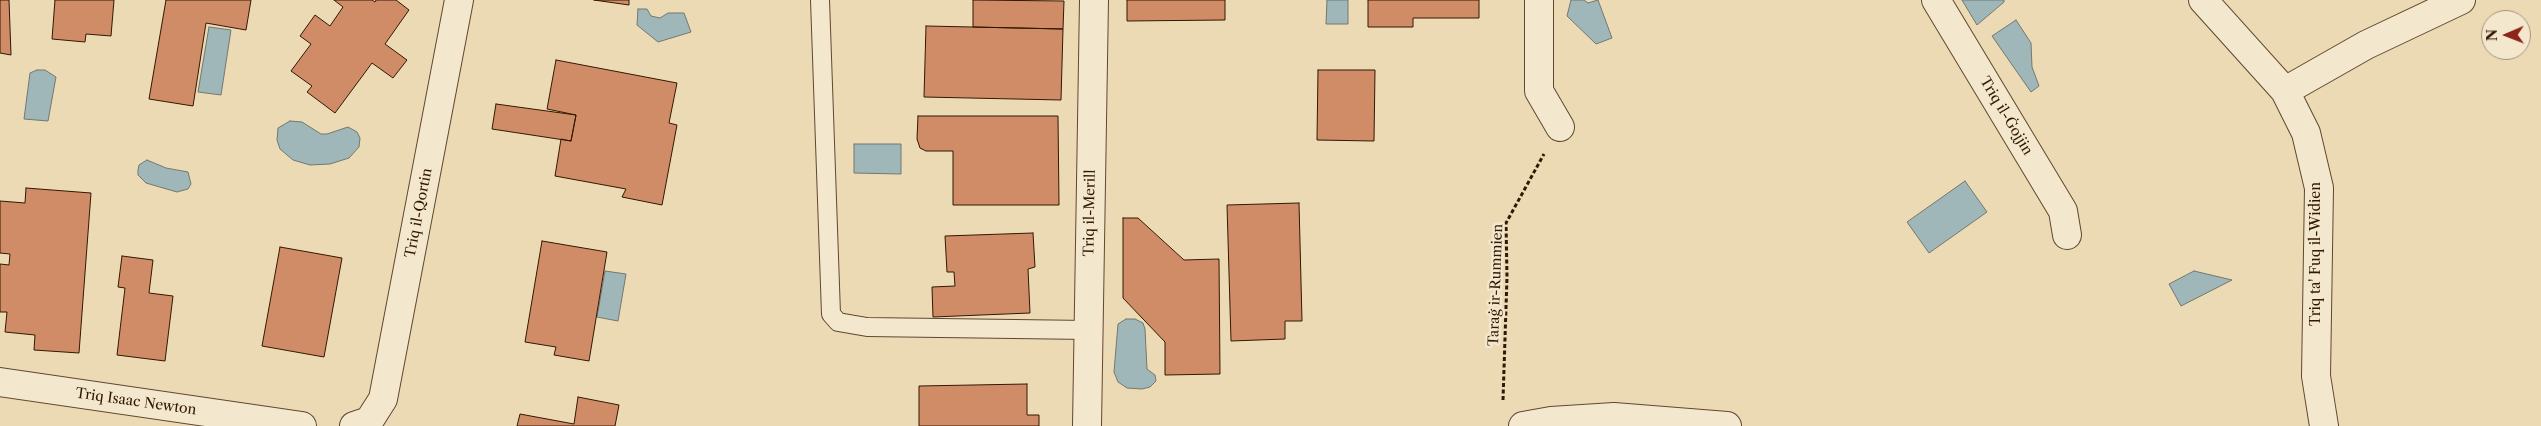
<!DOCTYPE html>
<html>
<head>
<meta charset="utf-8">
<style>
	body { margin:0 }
	#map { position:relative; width:2541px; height:426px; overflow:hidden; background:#ecdab4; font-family:"Libre Caslon Text",serif }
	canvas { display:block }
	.north { position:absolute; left:2481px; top:10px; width:50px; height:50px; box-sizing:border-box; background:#f3e7ce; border:1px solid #a6947d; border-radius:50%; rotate:269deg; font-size:14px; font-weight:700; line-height:20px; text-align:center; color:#321803 }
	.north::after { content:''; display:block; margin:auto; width:18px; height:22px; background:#8f2418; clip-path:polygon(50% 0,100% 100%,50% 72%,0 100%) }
</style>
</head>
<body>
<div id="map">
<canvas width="2541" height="426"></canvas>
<div class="north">N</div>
</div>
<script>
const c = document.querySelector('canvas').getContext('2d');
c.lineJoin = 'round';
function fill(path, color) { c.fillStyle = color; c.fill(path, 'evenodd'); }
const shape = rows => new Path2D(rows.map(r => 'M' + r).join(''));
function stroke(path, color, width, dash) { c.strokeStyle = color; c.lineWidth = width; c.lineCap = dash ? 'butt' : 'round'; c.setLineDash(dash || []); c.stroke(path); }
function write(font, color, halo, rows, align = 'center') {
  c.font = font + ' "Libre Caslon Text",serif'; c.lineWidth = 5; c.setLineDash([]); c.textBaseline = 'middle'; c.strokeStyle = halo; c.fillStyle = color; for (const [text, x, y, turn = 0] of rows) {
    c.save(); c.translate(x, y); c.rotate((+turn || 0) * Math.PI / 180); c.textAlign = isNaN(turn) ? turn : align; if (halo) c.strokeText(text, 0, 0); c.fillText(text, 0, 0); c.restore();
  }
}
const water = shape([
	[1327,0,1348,0,1348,24,1326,24,1327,0],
	[1571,0,1584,0,1588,3,1598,0,1612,38,1596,44,1567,16,1571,0],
	[1962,0,2004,0,2004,2,1977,25,1962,0],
	[638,9,647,9,651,16,660,18,668,13,684,13,691,32,658,42,637,25,638,9],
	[2016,20,2031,43,2032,67,2039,86,2031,92,1992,36,2016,20],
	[209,27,231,30,221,95,198,92,209,27],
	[37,70,45,70,56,77,48,121,24,119,30,73,37,70],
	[290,121,302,122,321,134,327,134,348,127,357,132,360,138,359,147,349,158,330,164,310,165,293,160,280,149,277,140,278,128,290,121],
	[854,144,901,144,901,174,854,173,854,144],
	[147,160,166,168,188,172,191,184,188,189,177,192,146,183,138,175,138,170,139,165,147,160],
	[1965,181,1987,212,1929,253,1907,222,1965,181],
	[605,271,626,274,618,321,597,317,605,271],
	[2194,271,2232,280,2181,306,2169,284,2194,271],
	[1126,319,1135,319,1143,323,1145,329,1147,369,1155,375,1156,381,1150,387,1142,389,1127,388,1118,382,1114,372,1118,324,1126,319]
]);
fill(water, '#9fb7b9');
stroke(water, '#737770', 1);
const building = shape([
	[0,0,9,0,11,55,0,53,0,0],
	[55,0,114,0,111,36,86,34,85,42,52,39,55,0],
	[166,0,251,0,246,30,206,23,193,106,149,99,166,0],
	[334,0,372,0,375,2,376,0,396,0,409,10,385,44,407,60,393,78,372,63,335,113,307,92,312,86,291,71,311,44,300,36,315,15,330,26,343,7,334,0],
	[594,0,629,0,629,5,594,0],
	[973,0,1064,1,1063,29,973,27,973,0],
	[1127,0,1225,0,1225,20,1127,21,1127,0],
	[1368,0,1479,0,1479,18,1413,18,1413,27,1368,27,1368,0],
	[926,26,1063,29,1061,100,924,97,926,26],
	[556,60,677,83,669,123,677,125,662,205,622,197,626,189,555,176,561,139,571,141,576,115,547,109,556,60],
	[1318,70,1375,70,1374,141,1317,140,1318,70],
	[496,104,576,115,571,141,492,129,496,104],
	[918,116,1058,116,1059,205,953,205,953,151,926,151,920,148,917,139,918,116],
	[26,188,91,193,79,353,34,350,35,335,5,332,7,312,0,312,0,264,9,265,10,254,0,253,0,201,25,203,26,188],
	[1299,203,1302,321,1285,321,1285,339,1231,341,1227,205,1299,203],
	[1123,218,1138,218,1184,260,1219,259,1220,374,1165,375,1165,342,1123,298,1123,218],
	[1033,233,1035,267,1028,269,1030,313,933,317,932,287,955,286,954,272,947,272,945,236,1033,233],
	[542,241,607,252,589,361,554,355,556,347,525,342,542,241],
	[280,247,342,258,324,357,262,346,280,247],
	[122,256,153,260,149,293,173,296,165,361,117,355,125,288,118,287,122,256],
	[1027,384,1027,415,1039,415,1039,426,919,426,919,386,1027,384],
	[578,397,619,405,615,426,517,426,520,414,574,424,578,397]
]);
fill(building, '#cf8c67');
stroke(building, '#321803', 1);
const lane = shape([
	[820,0,831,314,838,322,867,327,1088,330]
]);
const street = shape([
	[1539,0,1539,91,1560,127],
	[1936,0,2063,211,2067,235],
	[2203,0,2285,91,2306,133,2319,188,2316,376,2324,426],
	[2285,91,2366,45,2461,0],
	[0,382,302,426],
	[354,426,369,421,383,399,459,0],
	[1087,426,1094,0],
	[1523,426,1551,421,1614,417,1727,426]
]);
stroke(lane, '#60482f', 20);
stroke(street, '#60482f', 30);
stroke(shape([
	[1503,400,1507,277,1506,223,1544,154]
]), '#321803', 3, [4, 2.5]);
stroke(lane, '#f3e7ce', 18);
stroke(street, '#f3e7ce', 28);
write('14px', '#321803', '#f3e7ce', [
	["Triq il-Ġojjin",2006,116,59],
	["Triq il-Qortin",419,213,-79],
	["Triq il-Merill",1090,213,-89],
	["Triq ta' Fuq il-Widien",2316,254,-90],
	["Taraġ ir-Rummien",1496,285,-88],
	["Triq Isaac Newton",136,402,8]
]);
</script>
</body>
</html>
